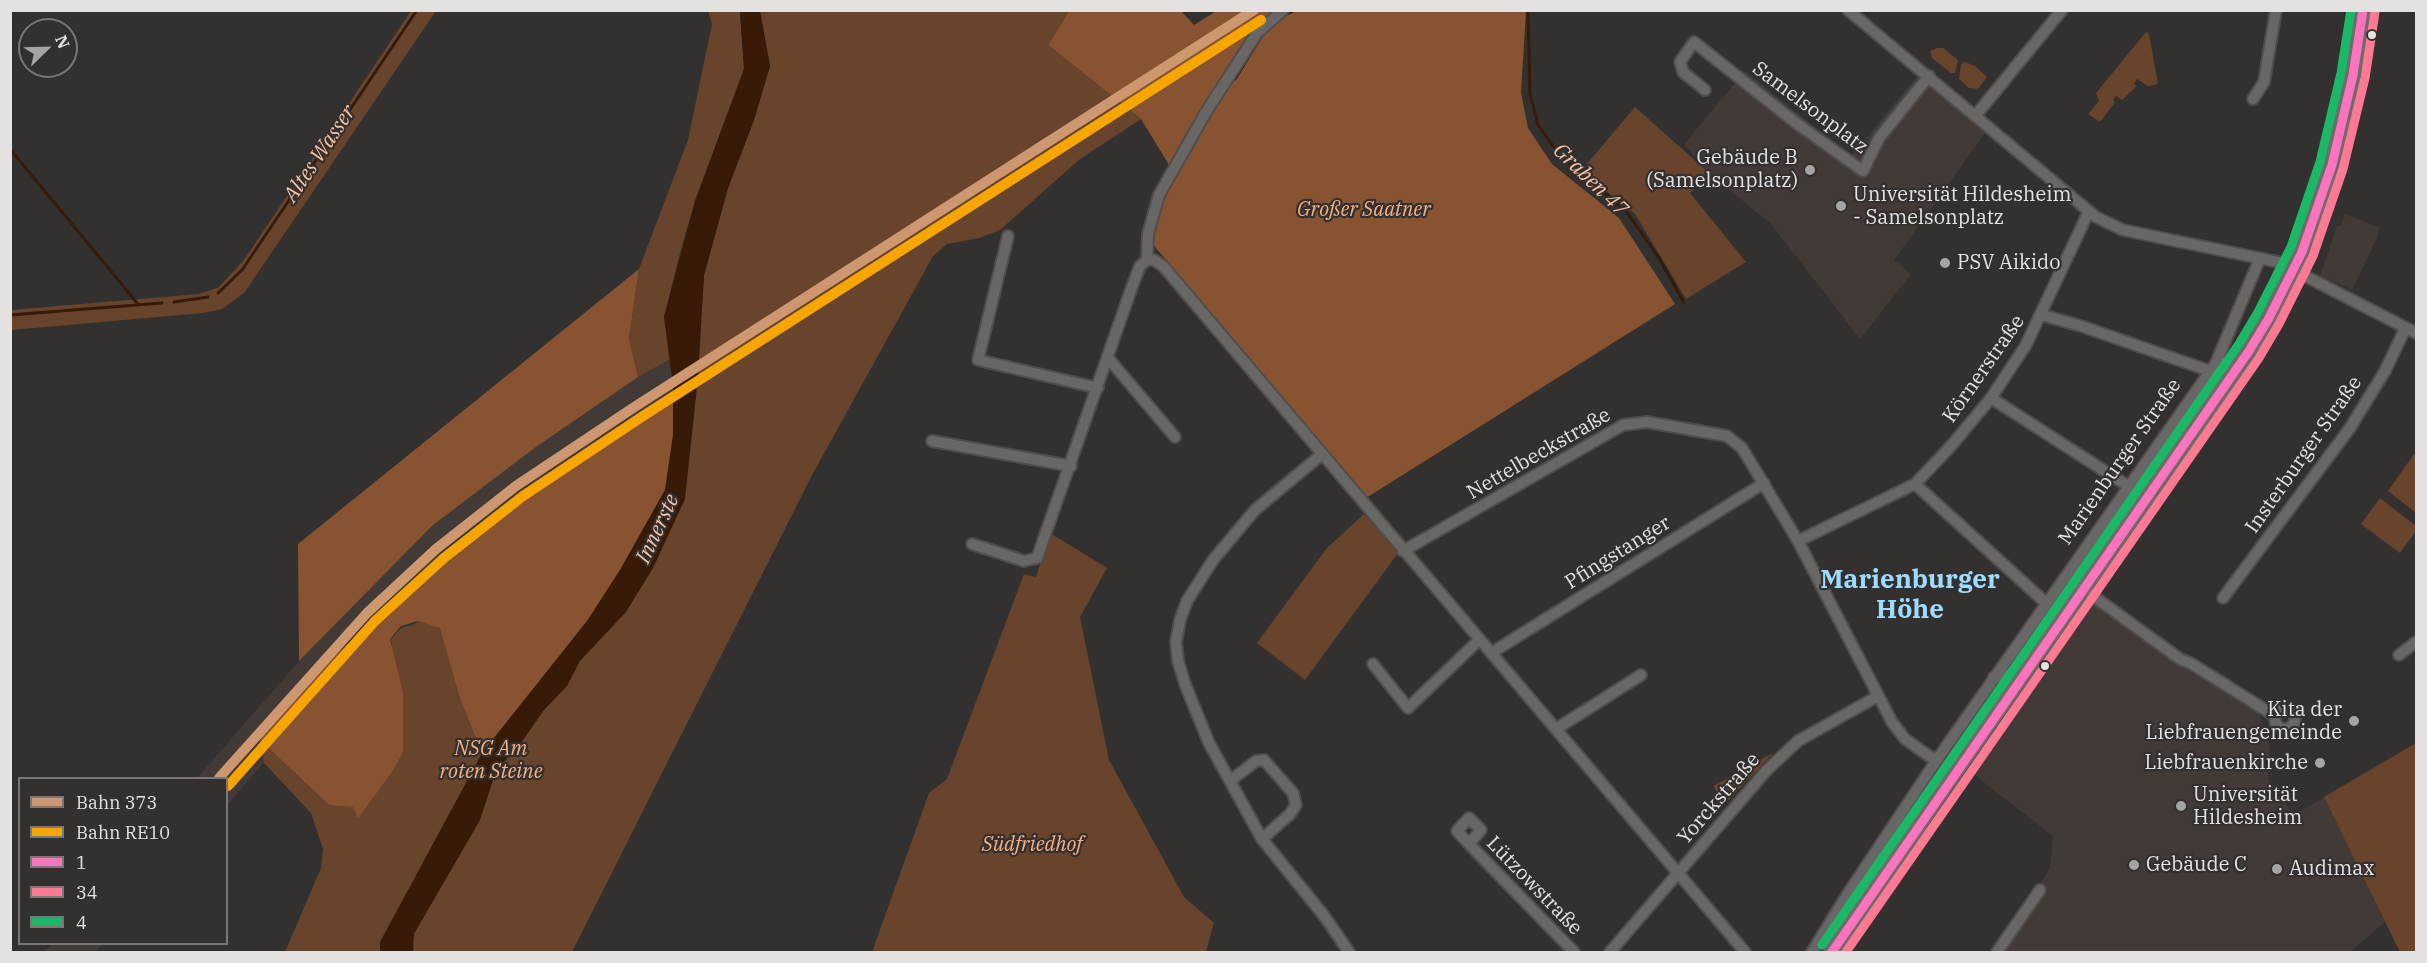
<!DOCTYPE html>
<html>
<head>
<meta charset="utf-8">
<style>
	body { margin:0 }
	#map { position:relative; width:2427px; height:963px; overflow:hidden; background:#323130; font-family:"IBM Plex Serif",serif }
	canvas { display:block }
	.frame { position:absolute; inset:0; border:12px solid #e4e2e1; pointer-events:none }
	.legend { position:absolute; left:18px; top:777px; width:210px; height:168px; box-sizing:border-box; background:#33302f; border:2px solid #7a7776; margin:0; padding:8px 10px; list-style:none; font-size:18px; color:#e4e2e1 }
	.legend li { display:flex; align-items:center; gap:12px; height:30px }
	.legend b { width:30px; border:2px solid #7a7776 }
	.north { position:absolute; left:18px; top:18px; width:60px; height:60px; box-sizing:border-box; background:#33302f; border:2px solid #7a7776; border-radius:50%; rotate:67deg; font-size:16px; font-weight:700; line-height:24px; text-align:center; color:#e4e2e1 }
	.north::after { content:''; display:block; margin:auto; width:21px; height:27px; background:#a6a4a3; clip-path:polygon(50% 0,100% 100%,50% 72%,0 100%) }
</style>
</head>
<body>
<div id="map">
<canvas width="2427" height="963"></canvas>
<div class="frame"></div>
<ul class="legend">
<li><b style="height:8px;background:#cd976f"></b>Bahn 373</li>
<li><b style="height:8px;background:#f7a600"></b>Bahn RE10</li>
<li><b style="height:8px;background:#fc73be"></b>1</li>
<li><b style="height:8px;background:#fe7a93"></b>34</li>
<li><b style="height:8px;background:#1ab867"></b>4</li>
</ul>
<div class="north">N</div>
</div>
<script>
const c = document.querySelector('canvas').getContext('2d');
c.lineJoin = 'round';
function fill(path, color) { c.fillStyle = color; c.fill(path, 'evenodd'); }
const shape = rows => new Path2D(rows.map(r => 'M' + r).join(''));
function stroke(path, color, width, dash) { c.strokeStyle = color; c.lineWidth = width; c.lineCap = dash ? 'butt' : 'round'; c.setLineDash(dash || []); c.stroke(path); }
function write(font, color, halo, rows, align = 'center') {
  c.font = font + ' "IBM Plex Serif",serif'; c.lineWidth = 4.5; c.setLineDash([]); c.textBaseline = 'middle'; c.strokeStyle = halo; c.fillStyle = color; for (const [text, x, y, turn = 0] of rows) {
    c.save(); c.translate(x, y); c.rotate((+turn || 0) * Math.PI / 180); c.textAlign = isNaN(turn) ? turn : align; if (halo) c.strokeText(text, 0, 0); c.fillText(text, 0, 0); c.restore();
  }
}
fill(shape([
	[1218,11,1205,52,1039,163,673,394,487,523,355,636,260,740,264,763,227,805,226,778,197,778,299,661,433,525,536,447,638,377],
	[1745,71,1851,156,1918,75,1985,133,1894,260,1911,274,1860,339,1771,224,1709,173,1684,144],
	[2345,214,2379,227,2378,236,2352,290,2320,276,2337,226,2341,226],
	[2087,594,2180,665,2259,713,2270,747,2268,779,2294,815,2324,797,2386,921,2350,952,1995,952,2050,868,2053,836,1973,774],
	[52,944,103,944,95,952,44,952]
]), '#413a36');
fill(shape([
	[411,11,436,11,244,293,222,309,203,313,11,330,11,310,199,294,219,287,244,260],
	[708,11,740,11,744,69,695,201,680,253,664,317,670,359,638,377,629,340,639,269,688,140,712,24],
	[760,11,1069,11,1048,45,1141,119,1080,159,1000,230,979,238,947,244,933,256,811,477,572,952,285,952,321,868,323,849,311,813,264,763,260,740,329,805,364,669,392,645,391,639,401,628,415,624,653,411,697,385,704,275,728,188,754,120,770,66],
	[2146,32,2149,34,2158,84,2148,86,2137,79,2134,84,2137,86,2122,100,2116,96,2113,100,2115,102,2100,122,2088,114,2099,101,2096,93],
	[1937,48,1943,48,1958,60,1955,73,1951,73,1932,58,1930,51],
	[1965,62,1975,66,1987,77,1978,89,1969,88,1959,79,1961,64],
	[1635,107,1708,172,1690,193,1746,262,1686,299,1635,214,1581,171],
	[2414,454,2416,458,2416,513,2388,491],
	[2380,498,2416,526,2416,531,2400,553,2361,524],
	[1364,514,1398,553,1305,680,1257,643,1327,548],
	[1050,533,1107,568,1080,617,1109,760,1184,897,1214,923,1206,952,872,952,929,793,947,779,1024,574,1036,577],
	[2010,680,1969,737,1963,733,1998,682],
	[1958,740,1963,745,1820,952,1817,952,1850,897],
	[2416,743,2416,952,2400,952,2324,797],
	[1773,753,1725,804,1713,786]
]), '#68442d');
fill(shape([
	[1218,10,1526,11,1521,92,1528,128,1552,164,1619,218,1675,304,1366,498,1150,241,1158,211,1174,173,1141,119,1048,45,1069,11,1181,11,1194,25],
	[639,269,629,339,638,377,536,447,433,525,299,661,298,544],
	[673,394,673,435,665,490,620,570,587,621,482,753,460,698,440,628,418,621,401,626,390,639,403,693,403,752,392,772,358,818,353,807,329,805,260,740,301,685,487,523]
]), '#885330');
fill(shape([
	[740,11,760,11,770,66,754,120,728,188,704,275,698,377,685,499,653,568,626,612,580,661,567,686,544,710,521,743,496,771,480,820,414,934,413,952,380,952,380,942,482,753,587,621,620,570,665,490,673,435,673,386,664,317,695,201,744,69]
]), '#371a08');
stroke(shape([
	[1528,10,1530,94,1538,125,1560,156,1626,211,1659,258,1684,303],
	[1285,15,1295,10],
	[1235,79,1262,35],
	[10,149,138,304],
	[218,293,242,270,417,10],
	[174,302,208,297],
	[10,315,162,303]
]), '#371a08', 3);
const minor = shape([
	[1848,10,2096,217,2123,230,2278,262,2416,333],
	[1705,90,1683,72,1680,62,1694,42,1796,123,1863,171,1879,138,1929,76],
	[2253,99,2264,82,2276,10],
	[1976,115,2062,10],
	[1008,236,978,360,1098,388],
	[1147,260,1154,260,1163,266,1745,952],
	[1147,260,1148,234,1159,195,1206,112,1257,33,1283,10],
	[2042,315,2081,326,2210,371],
	[1108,358,1175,437],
	[1991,398,2128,486],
	[932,441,1071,466],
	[1321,455,1255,510,1213,560,1187,601,1180,620,1176,642,1178,661,1185,684,1209,743,1262,839,1325,917,1349,952],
	[1915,484,2046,603],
	[1798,541,1915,484,1951,446,1991,398,2026,345,2089,211],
	[972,544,1024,561,1037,558,1133,284,1140,266,1147,260],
	[1403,551,1623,425,1647,422,1727,436,1742,448,1798,541,1892,722,1905,739,1936,761],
	[2082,588,2180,659,2192,664,2275,716],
	[2223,598,2350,428,2385,371,2405,329],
	[1491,653,1764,483],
	[2399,655,2416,642],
	[1373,664,1408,708,1479,640],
	[1994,677,2023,674],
	'2275 719a10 10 0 1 1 20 0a10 10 0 1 1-20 0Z',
	[1556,729,1641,675],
	[1230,781,1256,761,1264,760,1293,793,1296,805,1290,814,1262,839],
	[1469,844,1481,830,1469,818,1457,831,1469,844,1574,952],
	[1610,952,1767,770,1798,741,1878,696],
	[1812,952,1847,895,1936,761,2216,363,2260,258],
	[1997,952,2040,890]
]);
const secondary = shape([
	[1832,952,1950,779,2249,351,2269,318,2302,252,2332,165,2353,75,2363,10]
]);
stroke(minor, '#4f4e4d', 14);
stroke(secondary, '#4f4e4d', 20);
stroke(minor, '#686766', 10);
stroke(secondary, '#6e6b68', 16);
stroke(shape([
	[1832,952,2249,351,2269,318,2302,252,2332,165,2353,75,2363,10]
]), '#fc73be', 9);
stroke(shape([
	[1846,952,2259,358,2279,324,2313,256,2343,169,2365,78,2375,12]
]), '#fe7a93', 9);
stroke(shape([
	[1822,945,2239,344,2258,312,2291,247,2320,162,2341,73,2351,10]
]), '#1ab867', 9);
stroke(shape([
	[219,778,367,613,436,549,516,486,636,406,1254,10]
]), '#cd976f', 10);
stroke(shape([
	[228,786,375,621,444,558,523,496,643,416,1261,20]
]), '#f7a600', 10);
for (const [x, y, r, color] of [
	[2372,35,5,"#e4e2e1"],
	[1810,170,6,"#a6a4a3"],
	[1841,206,6,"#a6a4a3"],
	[1945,263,6,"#a6a4a3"],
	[2045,666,5,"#e4e2e1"],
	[2354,721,6,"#a6a4a3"],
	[2320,763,6,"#a6a4a3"],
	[2181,806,6,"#a6a4a3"],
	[2134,865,6,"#a6a4a3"],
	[2277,869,6,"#a6a4a3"]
]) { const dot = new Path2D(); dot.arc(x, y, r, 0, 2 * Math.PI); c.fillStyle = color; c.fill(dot); stroke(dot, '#33302f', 2); }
write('20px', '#e4e2e1', '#33302f', [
	["Samelsonplatz",1810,108,37],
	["Körnerstraße",1984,369,-55],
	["Nettelbeckstraße",1539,454,-30],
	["Insterburger Straße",2304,455,-55],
	["Marienburger Straße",2120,462,-55],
	["Pfingstanger",1618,553,-32],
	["Yorckstraße",1719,799,-49],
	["Lützowstraße",1534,886,46]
]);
write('20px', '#e4e2e1', '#33302f', [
	["Gebäude B",1798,158,"right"],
	["(Samelsonplatz)",1798,181,"right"],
	["Universität Hildesheim",1853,195],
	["- Samelsonplatz",1853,218],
	["PSV Aikido",1957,263],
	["Kita der",2342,710,"right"],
	["Liebfrauengemeinde",2342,733,"right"],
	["Liebfrauenkirche",2308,763,"right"],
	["Universität",2193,795],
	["Hildesheim",2193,818],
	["Gebäude C",2146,865],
	["Audimax",2289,869]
], 'left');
write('italic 20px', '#f6af84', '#33302f', [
	["Großer Saatner",1364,210],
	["NSG Am",491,749],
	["roten Steine",491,772],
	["Südfriedhof",1032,845]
]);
write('italic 21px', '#f9c3a2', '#33302f', [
	["Altes Wasser",320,154,-56],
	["Graben 47",1590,180,44],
	["Innerste",658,529,-65]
]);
write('bold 26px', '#9ddcff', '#33302f', [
	["Marienburger",1910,580],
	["Höhe",1910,610]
]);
</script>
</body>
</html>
